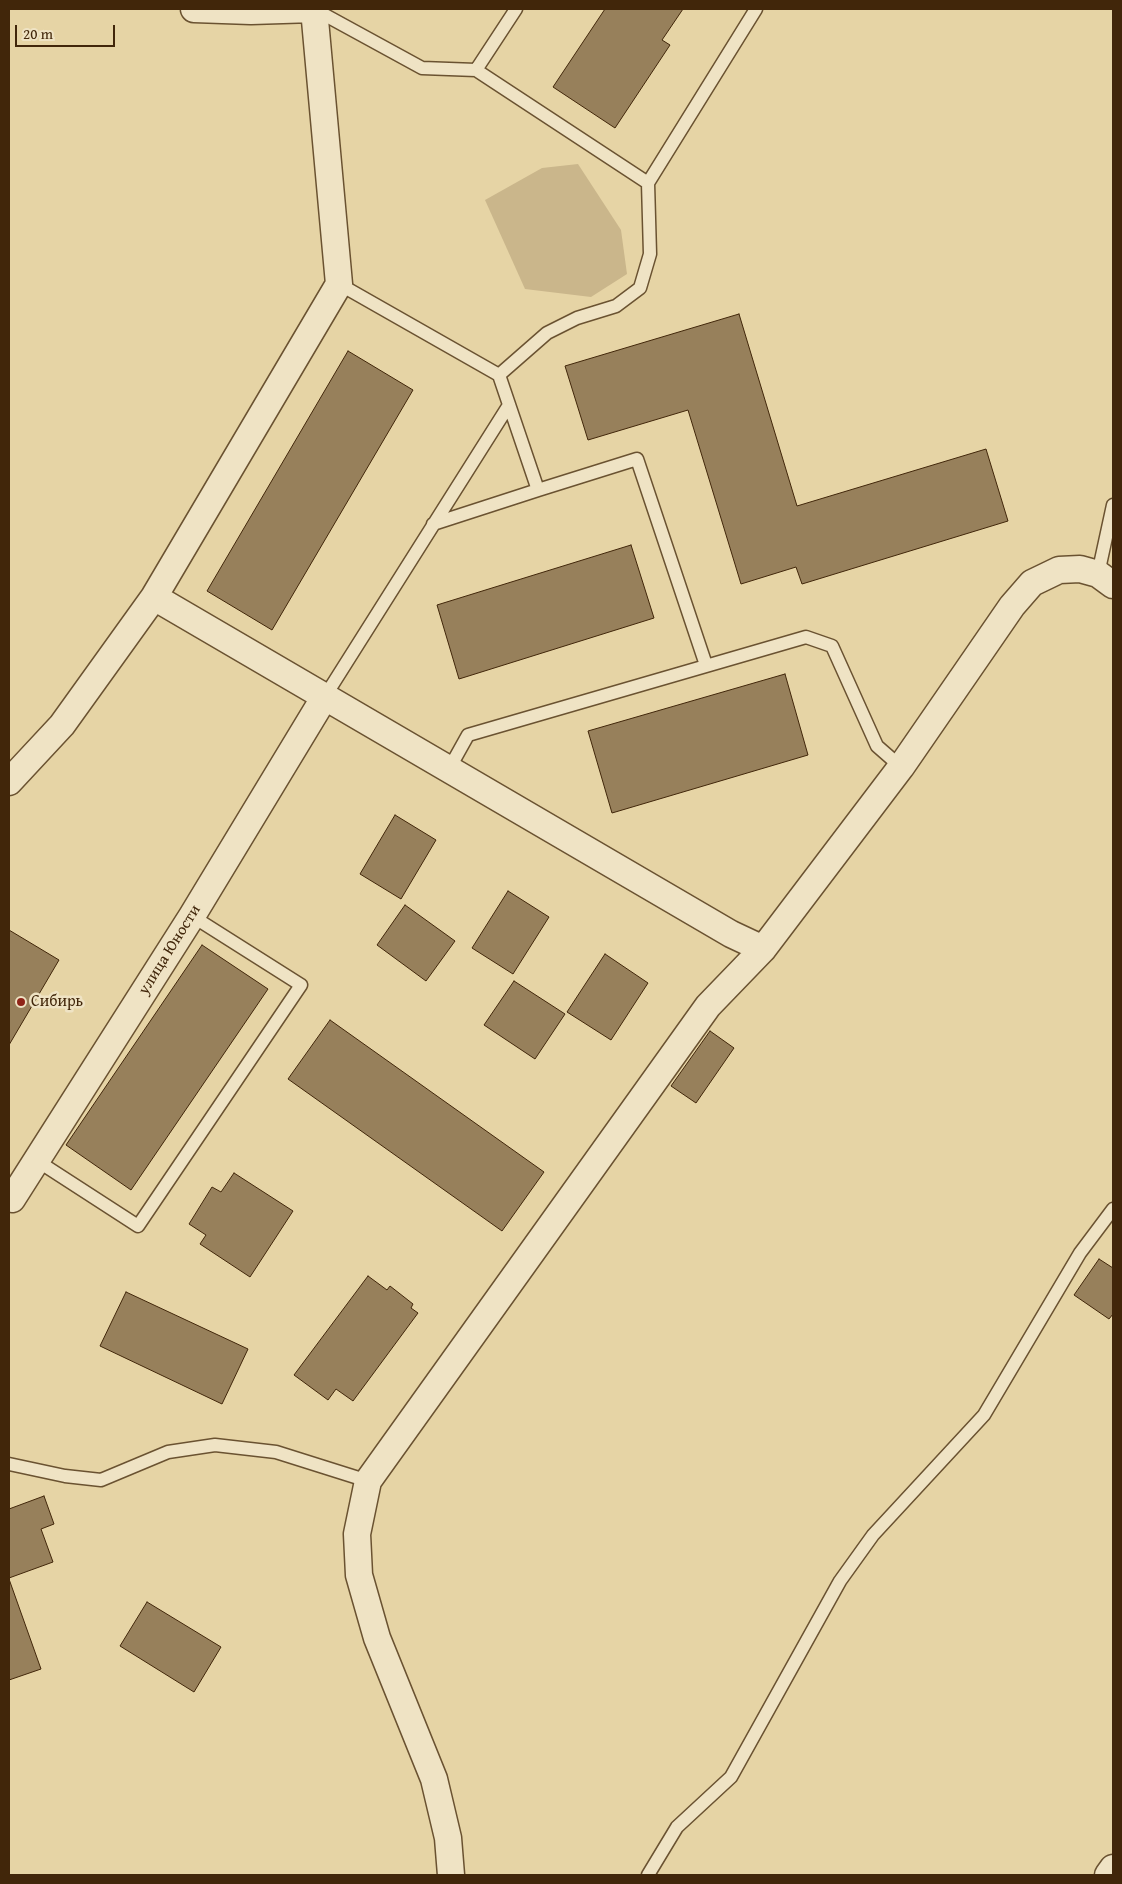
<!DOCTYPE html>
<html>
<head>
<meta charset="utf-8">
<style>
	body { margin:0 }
	#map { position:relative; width:1122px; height:1884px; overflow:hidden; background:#e6d4a5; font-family:"Gentium Book Plus",serif }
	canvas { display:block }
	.frame { position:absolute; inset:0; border:10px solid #41260a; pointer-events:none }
	.scale { position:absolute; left:15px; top:25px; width:100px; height:22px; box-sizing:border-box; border:2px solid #41260a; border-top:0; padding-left:6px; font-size:15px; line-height:18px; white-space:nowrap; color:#41260a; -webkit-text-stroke:4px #efe3c4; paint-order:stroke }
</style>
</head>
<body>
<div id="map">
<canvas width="1122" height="1884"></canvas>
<div class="frame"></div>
<div class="scale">20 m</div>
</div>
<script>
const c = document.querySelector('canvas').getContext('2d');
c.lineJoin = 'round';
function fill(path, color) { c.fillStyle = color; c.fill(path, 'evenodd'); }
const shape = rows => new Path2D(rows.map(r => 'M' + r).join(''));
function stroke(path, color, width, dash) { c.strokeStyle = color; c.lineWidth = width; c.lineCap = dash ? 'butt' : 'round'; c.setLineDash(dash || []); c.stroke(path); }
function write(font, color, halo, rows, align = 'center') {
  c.font = font + ' "Gentium Book Plus",serif'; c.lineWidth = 5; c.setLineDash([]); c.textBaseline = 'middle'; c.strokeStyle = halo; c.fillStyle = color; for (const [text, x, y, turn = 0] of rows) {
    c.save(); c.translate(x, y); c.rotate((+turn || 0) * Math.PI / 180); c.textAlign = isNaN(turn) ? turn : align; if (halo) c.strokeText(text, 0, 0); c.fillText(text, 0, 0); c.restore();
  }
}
fill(shape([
	[578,164,621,230,627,274,591,297,525,289,485,200,542,168]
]), '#cab68b');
const building = shape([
	[605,9,683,9,662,40,670,45,615,128,553,87,605,9],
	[739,314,797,506,986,449,1008,521,802,584,796,567,741,584,688,410,588,440,565,366,739,314],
	[348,351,413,390,272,630,207,591,348,351],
	[631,545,654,618,459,679,437,605,631,545],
	[785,674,808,755,612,813,588,731,785,674],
	[395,815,436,840,401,899,360,874,395,815],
	[508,891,549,917,513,974,472,948,508,891],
	[405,905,455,941,426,981,377,945,405,905],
	[9,930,59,960,9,1045,9,930],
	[202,945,268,989,131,1190,66,1145,202,945],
	[605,954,648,983,611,1040,567,1012,605,954],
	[514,981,565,1014,535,1059,484,1025,514,981],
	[330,1020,544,1172,502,1231,288,1079,330,1020],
	[710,1031,734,1048,696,1103,671,1086,710,1031],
	[234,1173,293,1211,250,1277,200,1244,206,1235,189,1224,212,1187,221,1192,234,1173],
	[1099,1259,1113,1268,1113,1314,1109,1319,1074,1295,1099,1259],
	[368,1276,387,1290,390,1286,413,1304,411,1308,418,1313,353,1401,336,1389,328,1400,294,1375,368,1276],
	[126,1292,248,1349,222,1404,100,1346,126,1292],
	[44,1496,54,1524,41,1529,53,1562,9,1578,9,1509,44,1496],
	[9,1579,41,1669,9,1680,9,1579],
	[147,1602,221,1647,194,1692,120,1646,147,1602]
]);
fill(building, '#97805b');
stroke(building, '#41260a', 1);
const service = shape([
	[314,9,422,68,476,70,516,9],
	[476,70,648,183],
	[339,284,499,375,538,490,637,459,706,665],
	[499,375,547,333,577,318,616,306,640,288,650,254,648,183,756,9],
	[433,524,538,490],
	[1098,574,1113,505],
	[324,698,509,405],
	[449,769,468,735,806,637,832,646,877,746,901,767],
	[36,1160,138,1226,301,985,192,916],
	[9,1464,65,1476,101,1480,168,1452,215,1445,276,1452,368,1481],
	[648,1875,677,1827,731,1777,840,1581,873,1535,984,1415,1080,1253,1113,1209]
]);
const minor = shape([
	[194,9,251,11,314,9],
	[154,597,731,934,763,949],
	[9,782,62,725,154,597,339,284,314,9],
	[12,1199,192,916,324,698],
	[451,1875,448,1838,434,1779,377,1638,359,1575,357,1534,368,1481,708,1006,763,949,901,767,1012,606,1032,583,1059,570,1080,569,1098,574,1113,585],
	[1108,1875,1113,1868]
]);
stroke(service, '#6a5231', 15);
stroke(minor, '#6a5231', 29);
stroke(service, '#efe3c4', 12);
stroke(minor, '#efe3c4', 26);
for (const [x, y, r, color] of [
	[21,1002,5,"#8f2418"]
]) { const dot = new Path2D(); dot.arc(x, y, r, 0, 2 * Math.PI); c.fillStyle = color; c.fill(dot); stroke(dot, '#efe3c4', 2); }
write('16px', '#41260a', '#efe3c4', [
	["улица Юности",170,950,-58]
]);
write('16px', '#41260a', '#efe3c4', [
	["Сибирь",31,1002]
], 'left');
</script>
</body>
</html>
